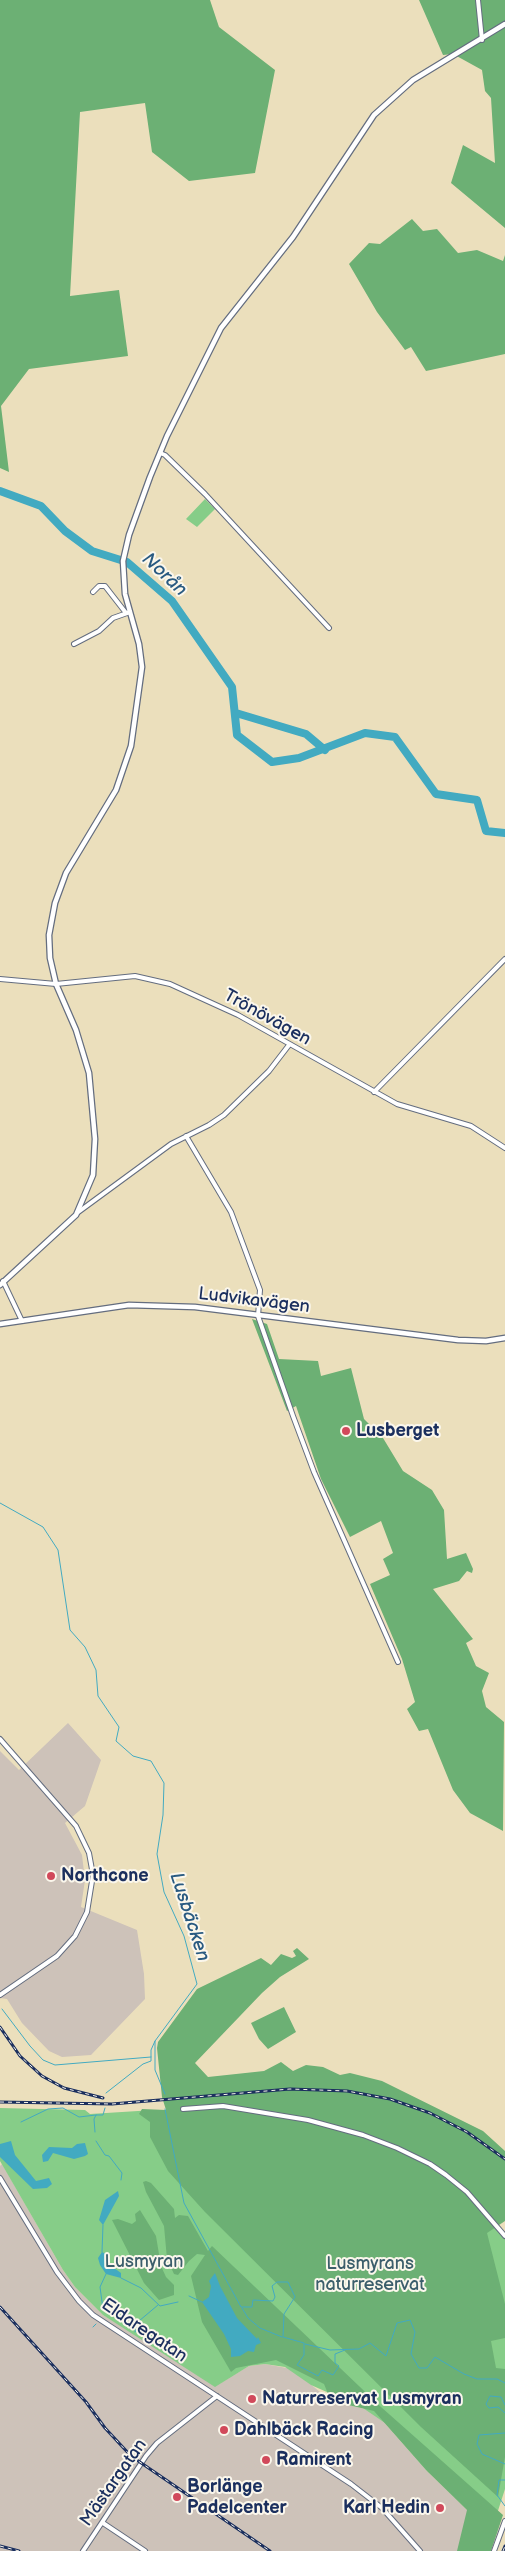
<!DOCTYPE html>
<html>
<head>
<meta charset="utf-8">
<style>
	body { margin:0 }
	canvas { display:block; background:#ebdfbc }
</style>
</head>
<body>
<canvas width="505" height="2551"></canvas>
<script>
const c = document.querySelector('canvas').getContext('2d');
c.lineJoin = 'round';
function fill(path, color) { c.fillStyle = color; c.fill(path, 'evenodd'); }
const shape = rows => new Path2D(rows.map(r => 'M' + r).join(''));
function stroke(path, color, width, dash) { c.strokeStyle = color; c.lineWidth = width; c.lineCap = dash ? 'butt' : 'round'; c.setLineDash(dash || []); c.stroke(path); }
function write(font, color, halo, rows, align = 'center') {
  c.font = font + ' "Balsamiq Sans",sans-serif'; c.lineWidth = 4; c.setLineDash([]); c.textBaseline = 'middle'; c.strokeStyle = halo; c.fillStyle = color; for (const [text, x, y, turn = 0] of rows) {
    c.save(); c.translate(x, y); c.rotate((+turn || 0) * Math.PI / 180); c.textAlign = isNaN(turn) ? turn : align; if (halo) c.strokeText(text, 0, 0); c.fillText(text, 0, 0); c.restore();
  }
}
fill(shape([
	[68,1723,101,1760,85,1806,65,1823,82,1855,85,1880,81,1907,137,1930,144,1974,145,1999,91,2055,62,2057,49,2051,22,2023,7,1999,0,1998,0,1751,19,1770],
	[2,2164,63,2270,75,2287,103,2315,219,2384,249,2366,265,2364,292,2369,331,2401,374,2411,428,2472,467,2510,479,2551,0,2551,0,2166]
]), '#cdc2b9');
fill(shape([
	[205,499,215,509,197,527,186,519],
	[0,2108,85,2110,90,2114,154,2110,393,2144,505,2235,505,2489,485,2551,472,2510,426,2470,385,2423,363,2408,311,2385,285,2367,265,2364,249,2366,215,2387,103,2315,75,2287,63,2270,0,2161]
]), '#86cd88');
fill(shape([
	[0,0,210,0,219,27,275,70,255,173,189,181,152,152,145,103,80,112,70,296,119,290,128,356,29,369,1,406,9,472,0,468],
	[419,0,505,0,505,228,451,183,463,145,495,163,491,98,485,91,482,70,453,54,443,55],
	[412,219,423,231,437,229,458,253,477,250,503,261,505,255,505,354,426,371,411,347,405,350,377,312,349,264,369,243,380,244],
	[252,1319,267,1324,279,1359,318,1361,321,1376,351,1368,364,1419,383,1438,403,1471,432,1490,444,1510,447,1559,466,1553,473,1569,472,1573,467,1571,459,1581,433,1589,473,1639,466,1643,476,1666,489,1673,482,1691,486,1707,504,1722,503,1831,470,1813,453,1790,428,1729,419,1731,407,1709,415,1702,402,1659,370,1584,390,1575,383,1559,393,1553,381,1521,350,1537,321,1479,296,1406,287,1411],
	[297,1948,309,1959,280,1977,262,1993,195,2063,208,2077,264,2071,281,2062,293,2071,306,2065,323,2067,340,2075,350,2073,382,2081,483,2131,505,2151,505,2221,487,2233,505,2304,505,2338,491,2341,496,2368,505,2369,505,2457,498,2497,421,2427,205,2212,168,2171,150,2137,150,2122,139,2114,142,2109,166,2110,162,2097,157,2048,158,2042,197,1989,261,1958,271,1965,281,1954,292,1958,296,1956,293,1951],
	[284,2007,296,2032,268,2049,259,2039,251,2023],
	[146,2181,151,2183,174,2209,175,2218,179,2215,188,2216,208,2251,212,2246,381,2407,503,2515,491,2551,457,2551,467,2510,428,2472,374,2411,331,2401,324,2384,276,2360,236,2368,231,2372,202,2322,191,2276,205,2255,197,2254,189,2261,178,2275,174,2274,167,2259,164,2226,146,2192,143,2182],
	[140,2210,156,2236,161,2266,166,2277,174,2285,174,2295,159,2300,144,2283,112,2220,118,2219,132,2224,136,2221,135,2214]
]), '#6cb074');
fill(shape([
	[11,2141,15,2155,36,2181,49,2178,52,2184,47,2188,33,2189,0,2157,0,2144],
	[85,2143,88,2154,85,2156,74,2159,53,2153,48,2161,43,2162,42,2155,49,2147,72,2148,77,2144],
	[118,2191,119,2196,103,2225,99,2220,105,2200],
	[102,2252,106,2254,110,2265,121,2273,121,2278,106,2274,100,2265,98,2258],
	[215,2273,220,2286,237,2318,257,2339,258,2337,261,2343,256,2345,254,2352,248,2351,240,2356,231,2357,231,2349,224,2334,202,2302,209,2297,211,2286,209,2281]
]), '#42aac1');
stroke(shape([
	[0,1503,43,1527,58,1550,70,1630,85,1647,96,1670,98,1696,119,1727,116,1741,133,1756,151,1761,164,1783,163,1815,157,1854,164,1892,184,1936,197,1984,155,2041,155,2070,165,2094],
	[2,2009,30,2046,43,2060,55,2065,151,2057],
	[106,2093,143,2064,151,2061,151,2050,155,2041],
	[165,2109,184,2203,241,2307,252,2307,253,2300,273,2301,275,2297,272,2286,277,2282,288,2282,295,2297,284,2314,283,2337,304,2343,304,2355,297,2365,318,2376,322,2370,333,2375,339,2366,335,2363,335,2354,345,2350],
	[21,2122,48,2109,63,2108,79,2117,96,2115],
	[95,2132,94,2119,96,2115,103,2115,105,2108],
	[96,2141,105,2155,109,2156,122,2173,121,2180],
	[102,2252,103,2225],
	[121,2278,141,2288,160,2306,178,2302],
	[189,2296,202,2302],
	[242,2308,248,2318,260,2328,282,2337],
	[103,2309,100,2287,106,2274],
	[93,2327,96,2324],
	[135,2332,139,2321,158,2305],
	[305,2344,330,2350,359,2349,370,2343,386,2356,397,2323,410,2320,415,2332,411,2354,419,2368,427,2368,435,2357,464,2374,477,2379,497,2379,505,2383],
	[505,2405,501,2397,490,2396,486,2404,489,2408,498,2407,505,2413],
	[505,2433,479,2435,477,2444,482,2454,505,2464],
	[505,2480,499,2480,497,2495,505,2506]
]), '#42aac1', 1);
stroke(shape([
	[0,491,41,506,65,531,92,551,127,562,172,601,232,687,237,735,272,762,299,758,365,733,395,737,436,794,477,800,486,831,505,833],
	[236,713,306,734,325,750]
]), '#42aac1', 8);
const minor = shape([
	[478,0,482,40],
	[160,453,165,455,205,494,329,628],
	[93,592,99,586,105,586,126,613],
	[74,644,99,631,113,618,130,612],
	[0,979,56,984,135,976,170,984,238,1015,397,1104,471,1126,505,1148],
	[374,1092,505,959],
	[186,1136,231,1212,260,1290,258,1316,293,1416,314,1472,398,1662],
	[77,1213,171,1144,209,1125,224,1115,269,1071,289,1045],
	[3,1281,22,1321],
	[0,1739,76,1826,89,1853,93,1875,87,1912,75,1936,57,1956,0,1995],
	[183,2109,223,2106,308,2120,363,2135,397,2148,430,2164,446,2175,467,2192,505,2236],
	[0,2178,57,2272,79,2301,93,2315,351,2484,382,2508,420,2551],
	[103,2523,145,2551],
	[83,2551,146,2456,157,2443,217,2396],
	[494,2551,505,2521]
]);
const tertiary = shape([
	[0,1285,76,1215,93,1175,95,1139,89,1073,76,1030,56,984,50,958,49,935,55,903,66,873,116,790,131,746,142,667,139,644,125,594,123,561,129,535,150,477,167,436,221,328,293,237,374,115,413,80,505,24],
	[0,1324,129,1305,195,1307,458,1340,486,1341,505,1338]
]);
stroke(minor, '#646d7f', 6);
stroke(tertiary, '#646d7f', 7);
stroke(minor, '#fff', 4);
stroke(tertiary, '#fff', 4.5);
const rail = shape([
	[0,2027,20,2056,42,2076,64,2088,103,2098],
	[0,2102,112,2104,290,2089,347,2091,390,2099,430,2113,467,2132,505,2159],
	[0,2307,86,2402,105,2428,131,2456,270,2551],
	[0,2546,19,2551],
	[503,2551,505,2546]
]);
stroke(rail, '#1b2f5e', 3);
stroke(rail, '#fbf7ec', 1, [4]);
for (const [x, y, r, color] of [
	[346,1431,5,"#d1495b"],
	[51,1876,5,"#d1495b"],
	[252,2399,5,"#d1495b"],
	[224,2430,5,"#d1495b"],
	[266,2460,5,"#d1495b"],
	[177,2497,5,"#d1495b"],
	[440,2508,5,"#d1495b"]
]) { const dot = new Path2D(); dot.arc(x, y, r, 0, 2 * Math.PI); c.fillStyle = color; c.fill(dot); stroke(dot, '#fbf7ec', 2); }
write('18px', '#1b2f5e', '#fbf7ec', [
	["Trönövägen",267,1018,29],
	["Ludvikavägen",254,1301,7],
	["Eldaregatan",144,2331,34],
	["Mästargatan",114,2483,-55]
]);
write('bold 18px', '#1b2f5e', '#fbf7ec', [
	["Lusberget",356,1431],
	["Northcone",61,1876],
	["Naturreservat Lusmyran",262,2399],
	["Dahlbäck Racing",234,2430],
	["Ramirent",276,2460],
	["Borlänge",187,2487],
	["Padelcenter",187,2508],
	["Karl Hedin",430,2508,"right"]
], 'left');
write('18px', '#3b5e6b', '#fbf7ec', [
	["Lusmyran",144,2262],
	["Lusmyrans",370,2264],
	["naturreservat",370,2285]
]);
write('italic 19px', '#295a81', '#fbf7ec', [
	["Norån",164,575,43],
	["Lusbäcken",189,1917,72]
]);
</script>
</body>
</html>
